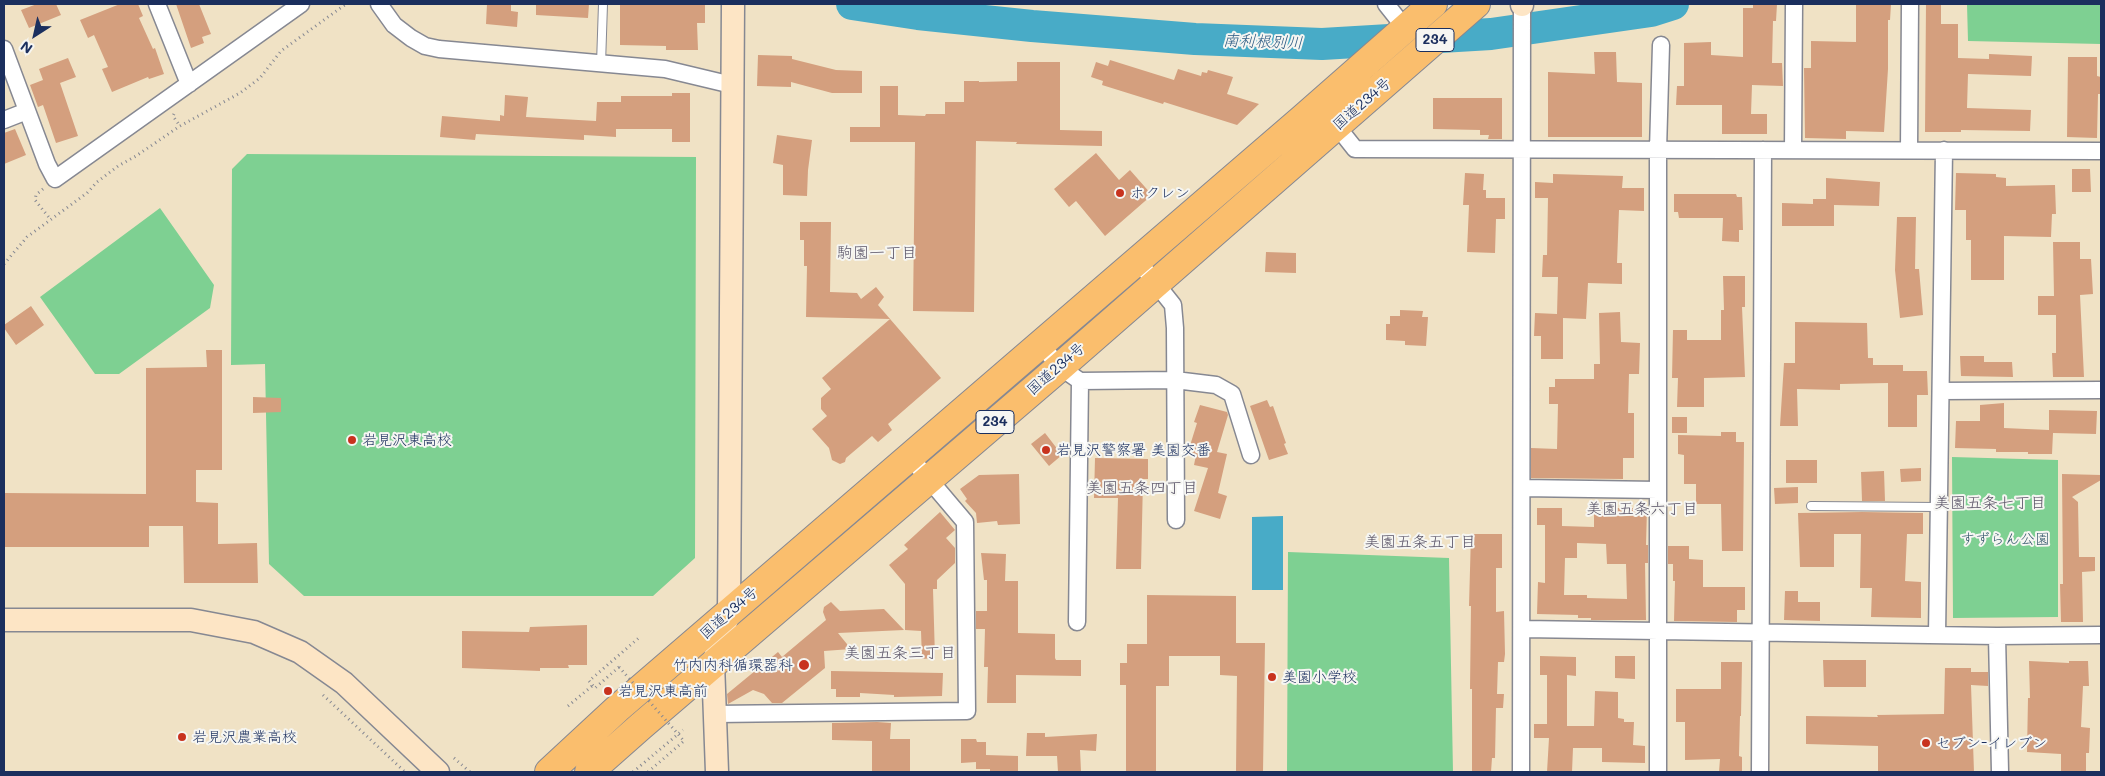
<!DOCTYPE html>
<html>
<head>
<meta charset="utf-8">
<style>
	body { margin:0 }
	#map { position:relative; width:2105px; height:776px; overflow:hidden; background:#f0e2c5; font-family:Mali,sans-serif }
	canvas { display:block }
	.frame { position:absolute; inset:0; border:5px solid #1b2f5e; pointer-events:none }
	.north { position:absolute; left:10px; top:10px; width:50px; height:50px; -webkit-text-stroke:4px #f6f6f2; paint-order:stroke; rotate:215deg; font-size:14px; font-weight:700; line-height:20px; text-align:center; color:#1b2f5e }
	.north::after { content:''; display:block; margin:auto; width:18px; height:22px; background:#1b2f5e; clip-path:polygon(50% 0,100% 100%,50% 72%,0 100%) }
</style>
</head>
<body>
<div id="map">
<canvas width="2105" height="776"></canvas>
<div class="frame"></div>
<div class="north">N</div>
</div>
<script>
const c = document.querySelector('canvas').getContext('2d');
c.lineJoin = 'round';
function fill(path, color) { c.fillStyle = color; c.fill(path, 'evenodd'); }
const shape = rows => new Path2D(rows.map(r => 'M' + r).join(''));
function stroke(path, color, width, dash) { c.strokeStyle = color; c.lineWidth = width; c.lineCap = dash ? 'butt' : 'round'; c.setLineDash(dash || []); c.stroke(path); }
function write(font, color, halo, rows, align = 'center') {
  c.font = font + ' Mali,"Klee One",sans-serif'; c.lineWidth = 4; c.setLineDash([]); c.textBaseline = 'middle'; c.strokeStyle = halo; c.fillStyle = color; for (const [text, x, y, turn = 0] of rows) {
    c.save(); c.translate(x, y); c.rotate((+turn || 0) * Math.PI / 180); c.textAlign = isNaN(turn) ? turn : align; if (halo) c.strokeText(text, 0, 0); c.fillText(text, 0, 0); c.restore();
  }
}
fill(shape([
	[1967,4,2101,4,2101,44,1968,41],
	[247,154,696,157,695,558,653,596,304,596,269,564,265,364,231,365,232,169],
	[160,208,214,285,210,308,119,374,95,374,40,297],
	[1952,457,2058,460,2058,617,1953,618],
	[1288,552,1449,558,1453,772,1287,772]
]), '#7ed092');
fill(shape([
	[1283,516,1283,590,1252,590,1252,517]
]), '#48abc7');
stroke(shape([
	[852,4,918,14,1032,26,1195,39,1322,44,1491,34,1651,11,1673,4]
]), '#48abc7', 32);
fill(shape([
	[37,4,56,4,61,15,29,28,21,10],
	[120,4,138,4,143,16,139,18,153,49,155,48,164,74,149,79,148,77,112,92,102,69,108,67,94,35,88,38,80,20],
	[176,4,199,4,211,34,202,37,204,43,191,48],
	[487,4,511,4,511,11,518,12,517,27,486,24],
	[536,4,589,4,588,18,536,15],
	[620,4,705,4,705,23,697,23,698,50,666,50,666,46,620,45],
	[1753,4,1777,4,1776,21,1773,21,1772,63,1782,63,1783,86,1752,85,1751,114,1767,114,1767,134,1722,134,1722,105,1676,105,1677,86,1684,86,1684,43,1711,42,1711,55,1743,57,1743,8,1753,8],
	[1856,4,1891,4,1890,20,1888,20,1888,69,1884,132,1846,131,1846,139,1805,138,1804,68,1811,68,1811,41,1856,42],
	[1926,4,1941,4,1941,24,1958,24,1958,58,1989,59,1989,54,2032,56,2031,76,1968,74,1967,108,2031,110,2030,131,1961,130,1961,132,1925,132],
	[1594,52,1616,52,1617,82,1642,83,1642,137,1548,137,1548,72,1595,74],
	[758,55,792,56,792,59,836,70,862,71,862,93,832,93,791,82,791,87,757,86],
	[2068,57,2097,57,2097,76,2101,77,2101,94,2098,94,2097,138,2067,137],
	[68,58,76,77,60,83,78,136,56,143,43,105,38,107,30,85,43,80,39,69],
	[1110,60,1174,80,1178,69,1201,76,1202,72,1207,73,1208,70,1233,77,1227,94,1259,104,1237,125,1164,102,1163,104,1102,85,1103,81,1091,77,1096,62,1108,66],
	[1017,62,1060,62,1060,130,1102,131,1102,146,1016,144,1017,142,976,141,974,312,913,311,915,142,850,142,850,127,880,127,880,86,898,86,898,115,925,116,926,114,945,114,945,102,964,102,964,81,979,81,979,82,1017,81],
	[672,93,690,93,690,142,672,142,672,129,616,129,616,137,584,135,584,140,476,134,475,140,440,137,442,116,500,121,500,115,504,116,505,95,528,97,526,117,596,121,597,102,621,102,621,96,672,96],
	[1433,98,1502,98,1502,139,1488,139,1489,135,1480,135,1480,130,1433,129],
	[15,129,26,155,4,164,4,133],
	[777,135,812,140,808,170,807,196,783,195,783,165,773,163],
	[1096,153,1119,180,1130,170,1152,195,1105,236,1076,201,1069,207,1054,189],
	[2072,169,2090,169,2091,192,2072,192],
	[1465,173,1484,174,1483,190,1486,190,1486,198,1505,198,1505,219,1496,219,1495,253,1467,252,1469,205,1463,205],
	[1956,173,1996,174,1996,177,2006,178,2006,186,2055,185,2056,214,2052,214,2051,237,2004,236,2004,280,1971,280,1971,240,1966,240,1966,210,1955,210],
	[1553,174,1623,176,1622,188,1644,188,1644,211,1619,210,1617,263,1622,263,1622,284,1588,283,1586,319,1563,318,1563,359,1541,359,1541,336,1534,336,1535,313,1557,314,1558,277,1542,277,1543,255,1547,255,1548,198,1535,198,1535,182,1553,183],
	[1826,178,1880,182,1879,206,1834,205,1834,226,1782,226,1782,203,1813,204,1813,199,1826,199],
	[1674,194,1736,194,1737,197,1742,197,1743,230,1739,230,1739,242,1722,241,1723,218,1679,218,1678,212,1674,212],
	[1897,217,1916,217,1915,269,1919,269,1923,315,1900,318,1895,270],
	[800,222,831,222,830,292,857,293,861,299,876,287,884,297,878,305,941,378,888,424,892,430,878,442,872,436,846,458,845,462,840,464,832,460,829,448,812,429,827,416,821,409,821,398,831,389,822,378,890,319,806,317,807,266,804,266,804,240,800,240],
	[2053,242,2080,242,2080,259,2091,259,2093,294,2080,295,2084,377,2053,377,2052,353,2056,353,2056,315,2038,315,2038,296,2054,296],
	[1266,252,1296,253,1296,273,1265,272],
	[1723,276,1745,276,1745,307,1742,307,1745,377,1704,378,1704,407,1677,407,1678,378,1672,378,1673,330,1687,330,1687,340,1721,340,1721,310,1724,310],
	[31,306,44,325,16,345,4,328,4,325],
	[1400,310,1423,311,1422,317,1428,317,1426,346,1405,345,1405,341,1386,340,1386,324,1390,324,1390,316,1400,316],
	[1620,312,1621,342,1640,343,1639,374,1629,374,1628,413,1634,413,1634,458,1623,458,1623,479,1531,478,1531,448,1557,449,1558,404,1549,404,1549,387,1555,387,1555,379,1594,379,1594,364,1600,364,1599,313],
	[1795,322,1867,323,1868,358,1873,358,1873,365,1903,365,1903,371,1927,371,1928,395,1917,395,1917,427,1888,427,1888,383,1840,384,1840,390,1797,389,1798,426,1780,426,1784,363,1795,363],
	[206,350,222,350,222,470,196,470,196,502,218,503,218,544,257,543,258,583,184,583,183,526,149,526,149,547,4,547,4,493,146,494,146,368,207,367],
	[1960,356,1984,356,1984,362,2012,362,2013,377,1961,376],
	[253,397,281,398,281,412,253,413],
	[1267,400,1270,407,1273,406,1286,443,1284,444,1288,454,1269,460,1250,406],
	[2004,403,2004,428,2049,430,2049,410,2097,411,2096,434,2053,433,2052,454,2028,454,2028,452,1996,452,1996,449,1955,448,1956,421,1980,421,1980,405],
	[1200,405,1227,412,1228,415,1217,452,1227,454,1218,493,1227,496,1220,519,1194,511,1208,468,1194,465,1196,455,1188,452,1197,423,1194,422],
	[1672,417,1687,417,1687,433,1672,433],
	[1721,432,1736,432,1736,442,1744,442,1743,551,1722,551,1721,504,1696,504,1696,484,1684,484,1684,455,1678,454,1678,435,1721,436],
	[1045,433,1062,455,1049,466,1031,444],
	[1095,458,1148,459,1148,479,1143,479,1141,569,1116,569,1118,498,1094,498],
	[1786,460,1817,460,1817,483,1786,483],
	[1921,468,1921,481,1901,482,1900,469],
	[1884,471,1885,501,1862,501,1861,472],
	[1019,474,1020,524,998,525,997,521,977,523,976,513,965,501,967,499,960,489,979,475],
	[2062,474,2101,475,2101,480,2072,497,2078,502,2079,557,2095,557,2095,571,2082,572,2083,622,2061,622,2060,584,2063,584],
	[1798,487,1798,503,1775,504,1774,488],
	[1537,508,1562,508,1562,526,1594,527,1594,508,1647,508,1646,545,1648,545,1648,563,1645,563,1646,620,1591,620,1591,618,1578,618,1578,615,1537,614,1538,582,1545,583,1545,525,1537,525],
	[1577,543,1606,544,1607,564,1626,564,1627,599,1587,598,1587,595,1564,595,1565,558,1577,558],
	[940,512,955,530,946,538,955,548,955,563,937,580,937,589,933,589,935,658,922,659,921,631,905,630,905,584,889,565,908,549,904,545],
	[1862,512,1923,513,1923,534,1907,534,1905,581,1921,582,1921,618,1871,617,1872,588,1860,588,1861,534,1834,534,1834,567,1800,567,1798,513],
	[1471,534,1502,534,1502,568,1496,568,1496,612,1504,611,1505,654,1504,662,1498,662,1497,694,1504,694,1503,708,1496,708,1495,758,1492,758,1491,772,1472,772,1472,689,1470,689,1471,606,1469,606],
	[1668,546,1689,546,1689,559,1703,560,1703,587,1745,587,1745,610,1737,610,1737,622,1674,621,1675,581,1673,581,1673,564,1668,564],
	[981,553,1006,554,1005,581,1018,581,1018,633,1055,634,1055,658,1056,660,1081,660,1081,676,1016,675,1016,703,987,703,988,667,984,667,985,629,976,629,976,611,987,611,987,580,984,580],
	[1785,591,1798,591,1798,602,1820,602,1820,621,1784,620],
	[1147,595,1236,596,1236,643,1265,643,1263,772,1236,772,1237,676,1220,675,1220,656,1169,656,1169,686,1156,686,1156,772,1126,772,1126,685,1120,685,1120,663,1127,663,1127,644,1147,644],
	[831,602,840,611,884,609,904,630,838,633,851,649,824,651,825,668,782,703,772,703,764,694,753,690,728,704,727,694,778,652,782,657,826,620,823,612,824,607],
	[587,625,587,665,568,665,569,668,540,668,540,671,462,668,462,631,529,632,530,627],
	[1540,656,1576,657,1576,676,1567,675,1567,726,1594,726,1595,691,1618,692,1618,718,1624,719,1624,722,1634,722,1633,745,1645,746,1645,763,1602,762,1602,748,1573,748,1572,772,1547,772,1549,738,1534,738,1534,724,1547,724,1547,675,1540,675],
	[1615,656,1635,656,1635,679,1615,678],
	[1823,660,1866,660,1866,687,1824,687],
	[2029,661,2069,663,2069,661,2088,661,2089,686,2083,686,2081,727,2090,728,2089,753,2086,753,2086,772,2061,772,2061,754,2027,752,2028,698,2030,698],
	[1721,662,1742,662,1741,716,1740,716,1739,756,1742,757,1742,772,1719,772,1720,759,1685,760,1685,722,1676,722,1676,689,1721,689],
	[1945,668,1971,668,1971,672,1988,672,1988,686,1971,685,1974,772,1878,772,1878,746,1806,744,1806,716,1878,717,1877,715,1944,714],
	[831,671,943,673,942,696,894,697,894,695,860,693,860,697,836,697,836,689,831,689],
	[877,722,891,723,890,739,910,739,910,771,872,772,872,741,832,740,832,723],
	[1027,733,1045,733,1045,737,1097,734,1096,751,1080,750,1081,772,1058,772,1057,756,1026,756],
	[961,739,976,739,977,742,986,742,986,755,1018,756,1018,772,990,772,990,769,976,769,976,762,961,763]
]), '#d49f7e');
const lane = shape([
	[601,64,603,4],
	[1811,506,1939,507]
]);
const street = shape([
	[157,4,189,84],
	[379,4,394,25,411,38,425,46,439,49,665,69,732,85],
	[1386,4,1405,28],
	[4,49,47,164,55,179,301,4],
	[4,120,27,111],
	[1332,120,1355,149,2101,151],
	[1793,150,1794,4],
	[1909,150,1910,4],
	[1138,261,1173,305,1175,328,1176,520],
	[1041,345,1060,367,1080,381,1077,622],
	[1080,381,1175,380,1216,385,1232,394,1251,455],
	[1941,391,2101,390],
	[1522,488,1658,490],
	[1523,629,1997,636,2101,635],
	[1937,635,1944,150],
	[1997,636,2000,772],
	[715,714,967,711,965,522,910,457],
	[1521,772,1522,5],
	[1658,772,1658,150,1661,45],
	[1760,772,1763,150]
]);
const secondary = shape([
	[1522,4,1522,5],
	[4,620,191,620,254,632,300,652,344,683,438,772],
	[717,772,713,663,729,613,733,4]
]);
const highway = shape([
	[549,772,617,709,1302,119,1433,4],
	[589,772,641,726,1060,367,1476,4]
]);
stroke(lane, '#868892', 10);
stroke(street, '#868892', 19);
stroke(secondary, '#868892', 25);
stroke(highway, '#868892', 30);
stroke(shape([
	[174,114,173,116,180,126],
	[43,189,36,195,35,200,51,220],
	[4,264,27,237,87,193,97,182,118,166,136,156,180,126,240,93,260,78,281,51,346,4],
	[619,667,595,688,589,681,641,636],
	[323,695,405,772],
	[568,706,592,686],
	[454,758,470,772],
	[633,772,683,730],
	[648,772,684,741]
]), '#868892', 3, [1, 4]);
stroke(lane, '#fff', 8);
stroke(street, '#fff', 16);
stroke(secondary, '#fde5c5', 22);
stroke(highway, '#fabe6d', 28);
stroke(shape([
	[619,667,684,741]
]), '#868892', 3, [1, 4]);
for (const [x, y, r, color] of [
	[1120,193,5,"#c8321e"],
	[352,440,5,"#c8321e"],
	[1046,450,5,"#c8321e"],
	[804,665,6,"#c8321e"],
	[1272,677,5,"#c8321e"],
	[608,691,5,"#c8321e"],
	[182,737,5,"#c8321e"],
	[1926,743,5,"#c8321e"]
]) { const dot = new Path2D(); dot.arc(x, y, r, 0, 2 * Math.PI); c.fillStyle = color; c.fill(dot); stroke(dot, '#f6f6f2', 2); }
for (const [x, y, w] of [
	[1435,40,38],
	[995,422,38]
]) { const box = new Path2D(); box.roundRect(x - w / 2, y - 11.5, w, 23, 4); c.fillStyle = '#f6f6f2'; c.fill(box); stroke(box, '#1b2f5e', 1); }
write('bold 14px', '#1b2f5e', null, [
	["234",1435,40],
	["234",995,422]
]);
write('15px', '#1b2f5e', '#f6f6f2', [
	["国道234号",1362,104,-41],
	["国道234号",1056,369,-41],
	["国道234号",729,613,-41]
]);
write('15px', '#1b2f5e', '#f6f6f2', [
	["ホクレン",1130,193],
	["岩見沢東高校",362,440],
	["岩見沢警察署 美園交番",1056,450],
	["竹内内科循環器科",793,665,"right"],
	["美園小学校",1282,677],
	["岩見沢東高前",618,691],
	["岩見沢農業高校",192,737],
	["セブン-イレブン",1936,743]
], 'left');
write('15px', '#34576b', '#f6f6f2', [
	["すずらん公園",2005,539]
]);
write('italic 16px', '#2b5a83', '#f6f6f2', [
	["南利根別川",1263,42,2]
]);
write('16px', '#5c5669', '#f6f6f2', [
	["駒園一丁目",877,253],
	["美園五条四丁目",1142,488],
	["美園五条七丁目",1990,503],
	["美園五条六丁目",1642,509],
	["美園五条五丁目",1420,542],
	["美園五条三丁目",900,653]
]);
</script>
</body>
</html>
